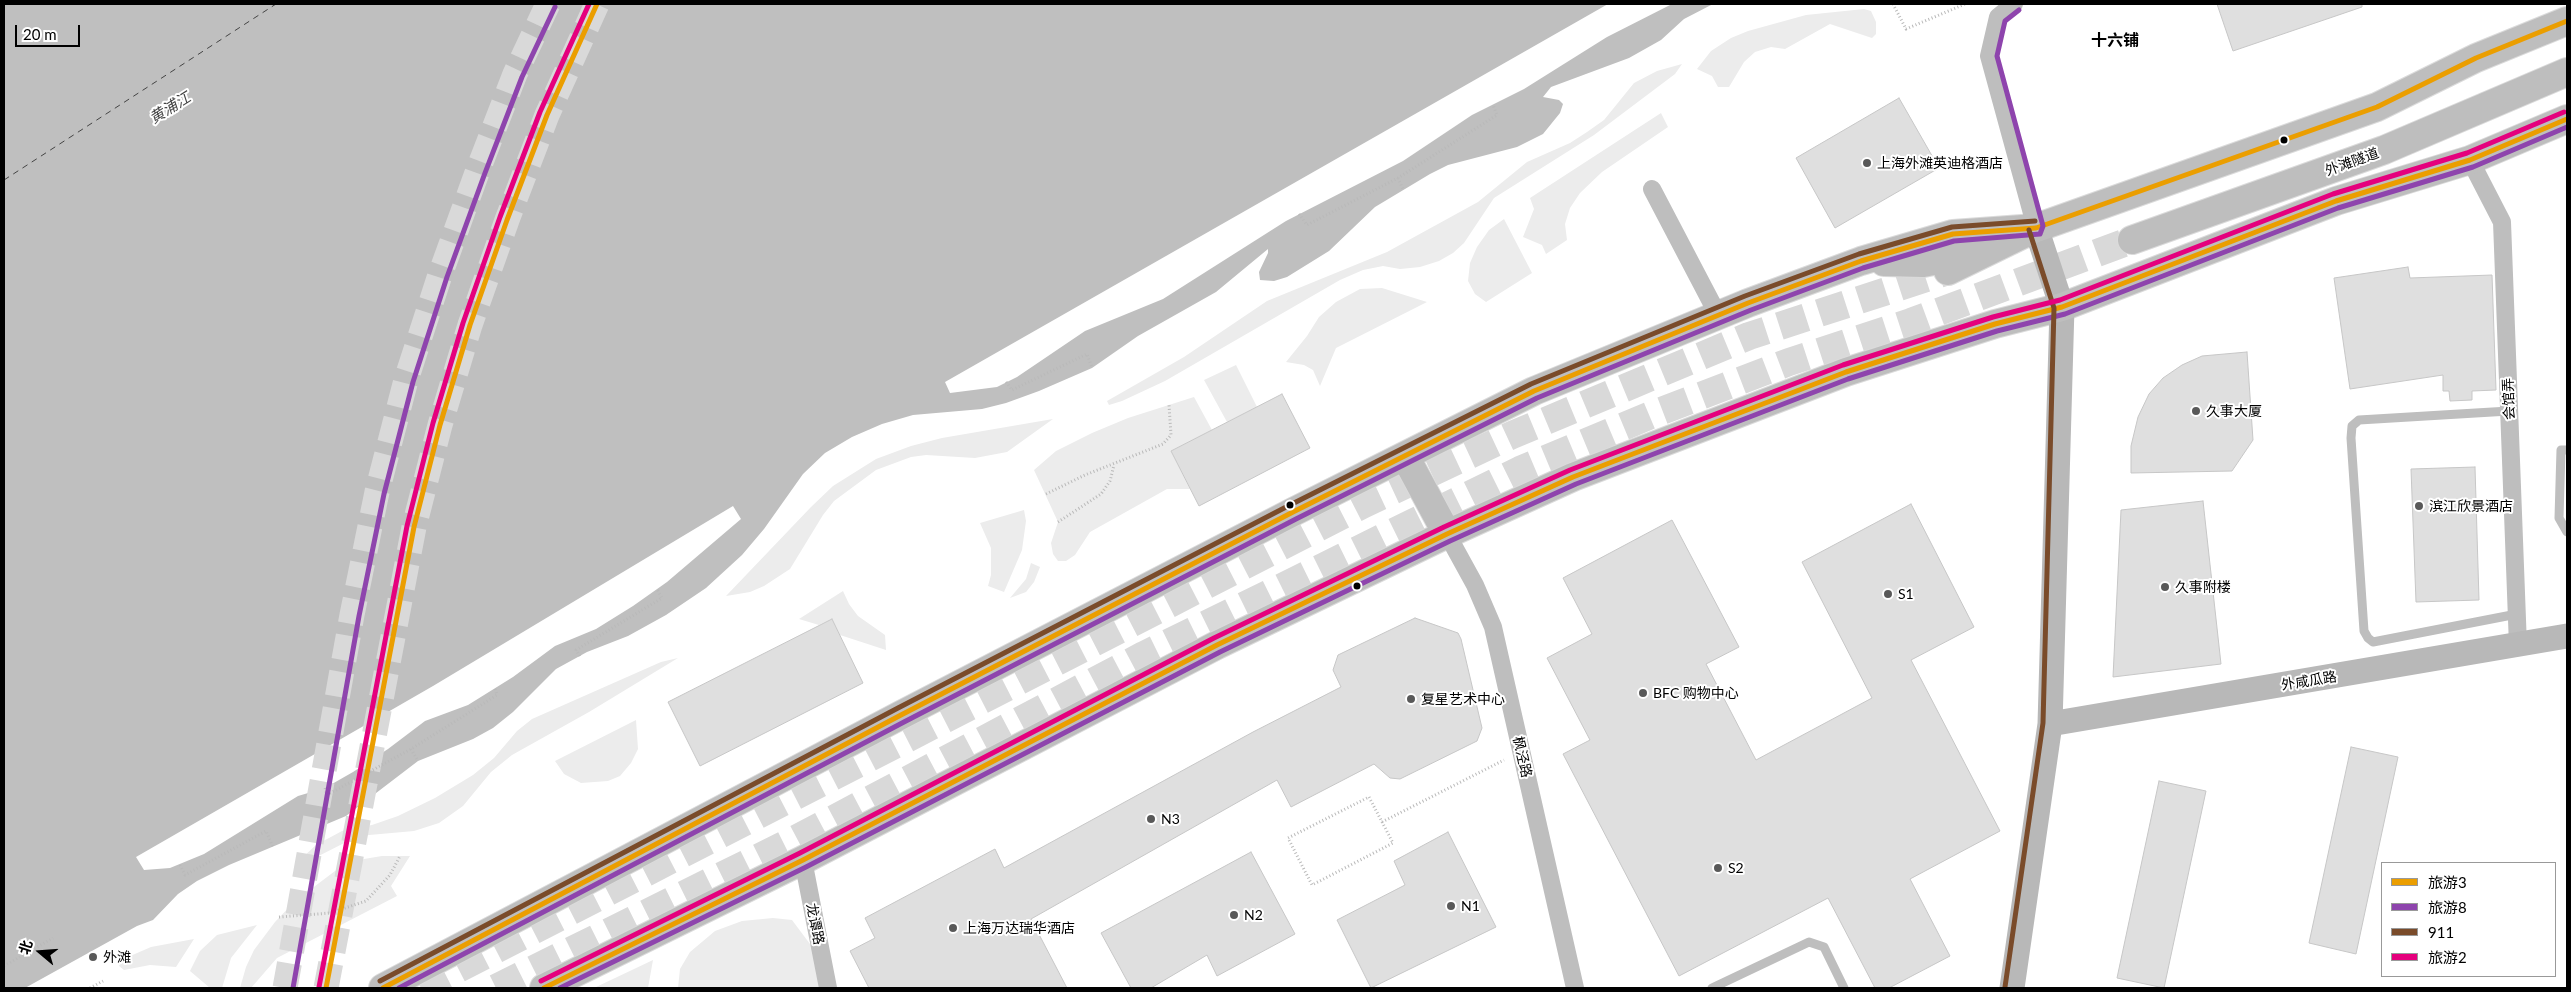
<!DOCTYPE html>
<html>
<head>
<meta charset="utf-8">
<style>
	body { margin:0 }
	#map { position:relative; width:2571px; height:992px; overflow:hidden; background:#fff; font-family:Lato,"Noto Sans SC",sans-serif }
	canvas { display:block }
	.frame { position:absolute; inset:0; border:5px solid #000; pointer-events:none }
	.legend { position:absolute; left:2381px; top:862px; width:175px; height:115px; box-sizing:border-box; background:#fff; border:1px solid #999; margin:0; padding:6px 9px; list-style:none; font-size:15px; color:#000 }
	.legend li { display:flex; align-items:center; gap:10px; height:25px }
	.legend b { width:25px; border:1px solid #999 }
	.north { position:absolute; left:15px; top:927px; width:50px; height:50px; -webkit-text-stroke:4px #fff; paint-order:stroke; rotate:288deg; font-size:14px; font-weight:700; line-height:20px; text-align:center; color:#000 }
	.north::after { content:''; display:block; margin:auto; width:18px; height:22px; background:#000; clip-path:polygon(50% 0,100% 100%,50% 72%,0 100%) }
	.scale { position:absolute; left:15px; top:25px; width:65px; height:22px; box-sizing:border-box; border:2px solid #000; border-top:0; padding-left:6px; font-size:15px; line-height:18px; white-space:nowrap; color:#000; -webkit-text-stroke:4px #fff; paint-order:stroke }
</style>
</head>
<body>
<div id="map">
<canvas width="2571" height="992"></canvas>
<div class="frame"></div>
<ul class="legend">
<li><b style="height:6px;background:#eb9e00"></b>旅游3</li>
<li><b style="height:6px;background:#8e44ad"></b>旅游8</li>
<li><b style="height:6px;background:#7a4b2a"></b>911</li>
<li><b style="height:6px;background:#e5007d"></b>旅游2</li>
</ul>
<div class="north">北</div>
<div class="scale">20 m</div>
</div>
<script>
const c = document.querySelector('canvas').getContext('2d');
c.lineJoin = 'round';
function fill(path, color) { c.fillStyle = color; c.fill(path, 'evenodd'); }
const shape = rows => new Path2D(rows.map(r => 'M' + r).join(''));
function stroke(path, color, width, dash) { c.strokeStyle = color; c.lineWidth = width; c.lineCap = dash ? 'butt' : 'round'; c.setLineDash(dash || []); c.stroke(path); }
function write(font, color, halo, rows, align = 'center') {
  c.font = font + ' Lato,"Noto Sans SC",sans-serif'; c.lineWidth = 4; c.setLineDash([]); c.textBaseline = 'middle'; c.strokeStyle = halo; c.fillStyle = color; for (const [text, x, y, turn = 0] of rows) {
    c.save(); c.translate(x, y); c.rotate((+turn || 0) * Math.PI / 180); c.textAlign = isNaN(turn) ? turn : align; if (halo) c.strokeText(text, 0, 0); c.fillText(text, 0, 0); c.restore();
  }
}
fill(shape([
	[1864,9,1871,11,1876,22,1876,34,1872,38,1830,24,1785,49,1771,47,1755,52,1744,62,1729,87,1718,87,1712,76,1697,69,1711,51,1731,38,1748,31,1806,15],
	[1682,64,1675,74,1594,135,1494,198,1464,243,1453,253,1439,261,1420,267,1400,269,1383,266,1363,270,1340,280,1165,381,1122,401,1109,405,1107,401,1184,357,1267,301,1387,252,1478,202,1527,162,1570,143,1587,132,1604,120,1634,83,1657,71],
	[1661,113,1668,127,1602,172,1580,193,1570,208,1565,224,1567,240,1546,254,1542,245,1523,237,1534,209,1530,198],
	[1504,219,1532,273,1486,302,1475,294,1468,281,1470,263,1477,247,1489,230],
	[1382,288,1427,302,1336,348,1320,386,1313,370,1304,365,1286,362,1307,336,1319,317,1336,302,1360,289],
	[1236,365,1257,407,1227,422,1204,380],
	[1194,397,1212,430,1171,451,1190,489,1167,489,1090,532,1075,555,1066,561,1058,561,1053,554,1051,543,1058,522,1034,470,1056,451,1092,433,1128,418],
	[1053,419,1007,452,975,458,926,455,911,457,876,470,834,501,823,515,790,569,764,586,750,592,726,596,811,507,833,486,876,459,911,446,942,438],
	[1024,510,1026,521,1022,550,1004,592,988,586,991,575,991,548,980,523],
	[1031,563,1040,567,1034,582,1026,592,1010,598,1026,579],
	[843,591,849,604,858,616,885,635,886,650,840,635,832,619,819,625,799,619],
	[678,658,589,712,512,755,491,772,463,806,439,823,414,831,358,836,295,868,301,859,317,844,329,838,342,831,372,825,398,816,435,798,473,775,494,758,517,731,532,719,661,662],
	[636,720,638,749,631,763,620,776,608,781,581,783,564,774,555,761],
	[382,856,410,856,391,886,397,896,277,958,251,988,240,988,246,967,254,950,275,922,294,902,335,871,364,859],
	[773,918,792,920,813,948,820,988,678,988,680,969,690,952,715,931,742,921],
	[257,925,231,958,222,988,210,988,190,971,200,951,217,935],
	[194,939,176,967,150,965,124,970,119,966,121,960,151,947],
	[653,960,648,988,594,988]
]), '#ececec');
fill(shape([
	[4,4,1713,4,1684,19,1661,40,1629,58,1551,87,1543,97,1559,100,1563,104,1560,113,1543,134,1517,147,1448,165,1430,174,1375,207,1329,251,1287,277,1274,281,1260,280,1259,272,1268,253,1268,249,1216,292,1138,336,1092,368,1039,391,1006,403,982,409,913,415,882,424,852,437,825,453,803,474,764,529,742,555,706,588,666,615,628,636,587,652,556,669,513,712,493,728,473,739,418,761,346,816,229,865,197,881,178,894,153,920,137,926,25,988,4,988]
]), '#bfbfbf');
fill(shape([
	[1608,4,1672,4,1607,37,1524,89,1472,115,1403,161,1286,221,1163,299,1085,331,1017,377,997,387,950,393,945,382],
	[733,506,741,519,667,582,633,606,596,629,555,646,513,677,468,705,425,721,388,749,353,772,325,788,298,796,204,854,170,868,144,870,136,857,433,686]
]), '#fff');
stroke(shape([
	[4,180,276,4]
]), '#444', 1, [6, 5]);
const building = shape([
	[2217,4,2362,4,2362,7,2233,51,2217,4],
	[1899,98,1939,168,1835,228,1796,158,1899,98],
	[2408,267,2410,278,2492,275,2496,390,2472,391,2472,400,2450,401,2449,391,2443,391,2443,375,2350,389,2334,278,2408,267],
	[2247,352,2253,440,2232,471,2131,473,2131,446,2138,417,2149,394,2163,378,2182,365,2202,356,2247,352],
	[1282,394,1310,448,1199,506,1171,451,1282,394],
	[2475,467,2479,600,2416,602,2411,469,2475,467],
	[2203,501,2221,664,2113,677,2121,510,2203,501],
	[1911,504,1974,627,1911,660,2000,831,1910,879,1950,956,1889,988,1875,988,1828,898,1679,976,1563,754,1590,740,1547,658,1592,634,1563,578,1672,520,1739,647,1706,664,1756,760,1872,698,1802,562,1911,504],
	[1415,618,1458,633,1461,639,1482,728,1477,741,1400,779,1390,778,1374,764,1291,807,1277,780,1031,919,1067,988,869,988,850,951,875,938,865,918,995,849,1004,868,1253,732,1341,687,1333,670,1338,655,1415,618],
	[832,619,863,683,700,766,668,702,832,619],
	[2351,747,2398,757,2356,954,2309,943,2351,747],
	[2159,781,2206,791,2164,988,2117,978,2159,781],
	[1448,832,1496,927,1371,988,1337,920,1405,885,1394,861,1448,832],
	[1251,852,1295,934,1217,976,1207,955,1151,988,1131,988,1101,933,1251,852]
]);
fill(building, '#dfdfdf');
stroke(building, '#c7c7c7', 1);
stroke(shape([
	[285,988,352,615,377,492,406,380,440,275,478,170,515,74,548,4],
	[326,988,414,527,440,425,470,325,507,220,547,115,597,4]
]), '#d9d9d9', 25, [25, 12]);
stroke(shape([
	[421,988,1364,504,1512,435,1749,336,1948,271],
	[496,988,792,841,1144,655,1520,470,1651,415,1789,362,1911,322,2132,240]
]), '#d9d9d9', 28, [28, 14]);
const primary = shape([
	[2132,240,2384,150,2567,72],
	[1884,262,1923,263,1968,254],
	[1948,271,2036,228,2377,107,2476,58,2567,21],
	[1405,456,1447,534],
	[383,988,901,715,1293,512,1534,391,1748,303,1861,261,1953,234,2036,228],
	[544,988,803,860,1217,645,1447,534,1573,477,1846,372,1995,324,2062,307,2336,201,2470,160,2567,119]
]);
stroke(primary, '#dbdbdb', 30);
stroke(shape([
	[1893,4,1906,29,1965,4],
	[1398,178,1403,189],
	[1299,214,1307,225,1398,178,1497,115,1493,105],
	[1006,382,1012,390,1087,354,1092,368],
	[1046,494,1085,475,1163,444,1171,435,1169,405],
	[1058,522,1101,494,1110,481,1114,465],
	[580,656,576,650,662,598,657,589],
	[411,749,418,761],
	[325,788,327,795,411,749,497,695,495,688],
	[1369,797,1393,843,1312,885,1288,838,1369,797],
	[1382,822,1504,760],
	[180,865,185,875,266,831,273,847],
	[279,917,330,913,366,901,390,875,400,856],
	[4,966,53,938],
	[90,988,103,981]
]), '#b9b9b9', 3, [1, 2.5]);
stroke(shape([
	[2509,411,2359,420,2352,426,2351,438,2364,631,2368,638,2373,642,2517,614],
	[2567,450,2561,450,2559,518,2567,532],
	[1712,988,1809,942,1824,947,1844,988]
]), '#bebebe', 9);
stroke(shape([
	[2014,4,1998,17,1989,56,2036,228],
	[2470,160,2502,222,2518,646],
	[1652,189,1718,315],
	[1447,534,1475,585,1493,627,1575,988],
	[803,860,828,988]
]), '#bebebe', 18);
stroke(shape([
	[2050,724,2567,636],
	[2012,988,2050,724,2062,307,2036,228]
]), '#b8b8b8', 25);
stroke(primary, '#bebebe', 28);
stroke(shape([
	[326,988,414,527,440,425,470,325,507,220,547,115,597,4],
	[383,988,901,715,1293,512,1534,391,1748,303,1861,261,1953,234,2036,228,2377,107,2476,58,2567,21],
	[544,988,803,860,1217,645,1447,534,1573,477,1846,372,1995,324,2062,307,2336,201,2470,160,2567,119]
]), '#eb9e00', 5);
stroke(shape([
	[293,988,359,616,384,494,413,382,447,277,485,173,522,77,555,7],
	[399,988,904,722,1296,519,1537,398,1751,310,1863,268,1954,241,2040,234,2043,226,1997,56,2005,21,2019,10],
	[560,988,806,867,1220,652,1450,541,1576,484,1848,379,1997,331,2065,314,2338,208,2473,167,2567,127]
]), '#8e44ad', 5);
stroke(shape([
	[380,981,898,708,1290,505,1531,384,1745,296,1859,254,1952,227,2035,221],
	[2005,987,2043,723,2054,308,2029,230]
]), '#7a4b2a', 5);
stroke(shape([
	[541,981,800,853,1214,638,1444,527,1570,470,1843,365,1993,317,2060,300,2333,194,2467,153,2564,112],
	[319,987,407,526,433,423,463,323,500,217,540,112,589,4]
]), '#e5007d', 5);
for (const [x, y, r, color] of [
	[2284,140,4.5,"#000"],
	[1867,163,5,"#595959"],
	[2196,411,5,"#595959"],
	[1290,505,4.5,"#000"],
	[2419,506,5,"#595959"],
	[1357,586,4.5,"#000"],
	[2165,587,5,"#595959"],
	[1888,594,5,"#595959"],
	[1643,693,5,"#595959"],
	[1411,699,5,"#595959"],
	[1151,819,5,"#595959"],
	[1718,868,5,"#595959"],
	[1451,906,5,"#595959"],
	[1234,915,5,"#595959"],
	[953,928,5,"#595959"],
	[93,957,5,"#595959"]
]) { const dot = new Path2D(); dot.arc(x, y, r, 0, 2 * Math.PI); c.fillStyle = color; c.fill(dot); stroke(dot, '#fff', 2); }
write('14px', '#000', '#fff', [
	["外滩隧道",2352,162,-20],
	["会馆弄",2509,399,-92],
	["外咸瓜路",2309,681,-9],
	["枫泾路",1522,757,77],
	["龙谭路",815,924,79]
]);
write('14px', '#000', '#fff', [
	["上海外滩英迪格酒店",1877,163],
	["久事大厦",2206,411],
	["滨江欣景酒店",2429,506],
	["久事附楼",2175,587],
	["S1",1898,594],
	["BFC 购物中心",1653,693],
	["复星艺术中心",1421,699],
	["N3",1161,819],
	["S2",1728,868],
	["N1",1461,906],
	["N2",1244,915],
	["上海万达瑞华酒店",963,928],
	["外滩",103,957]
], 'left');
write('italic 15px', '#444', '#fff', [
	["黄浦江",170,108,-32]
]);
write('bold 16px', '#000', '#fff', [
	["十六铺",2115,41]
]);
</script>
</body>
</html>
